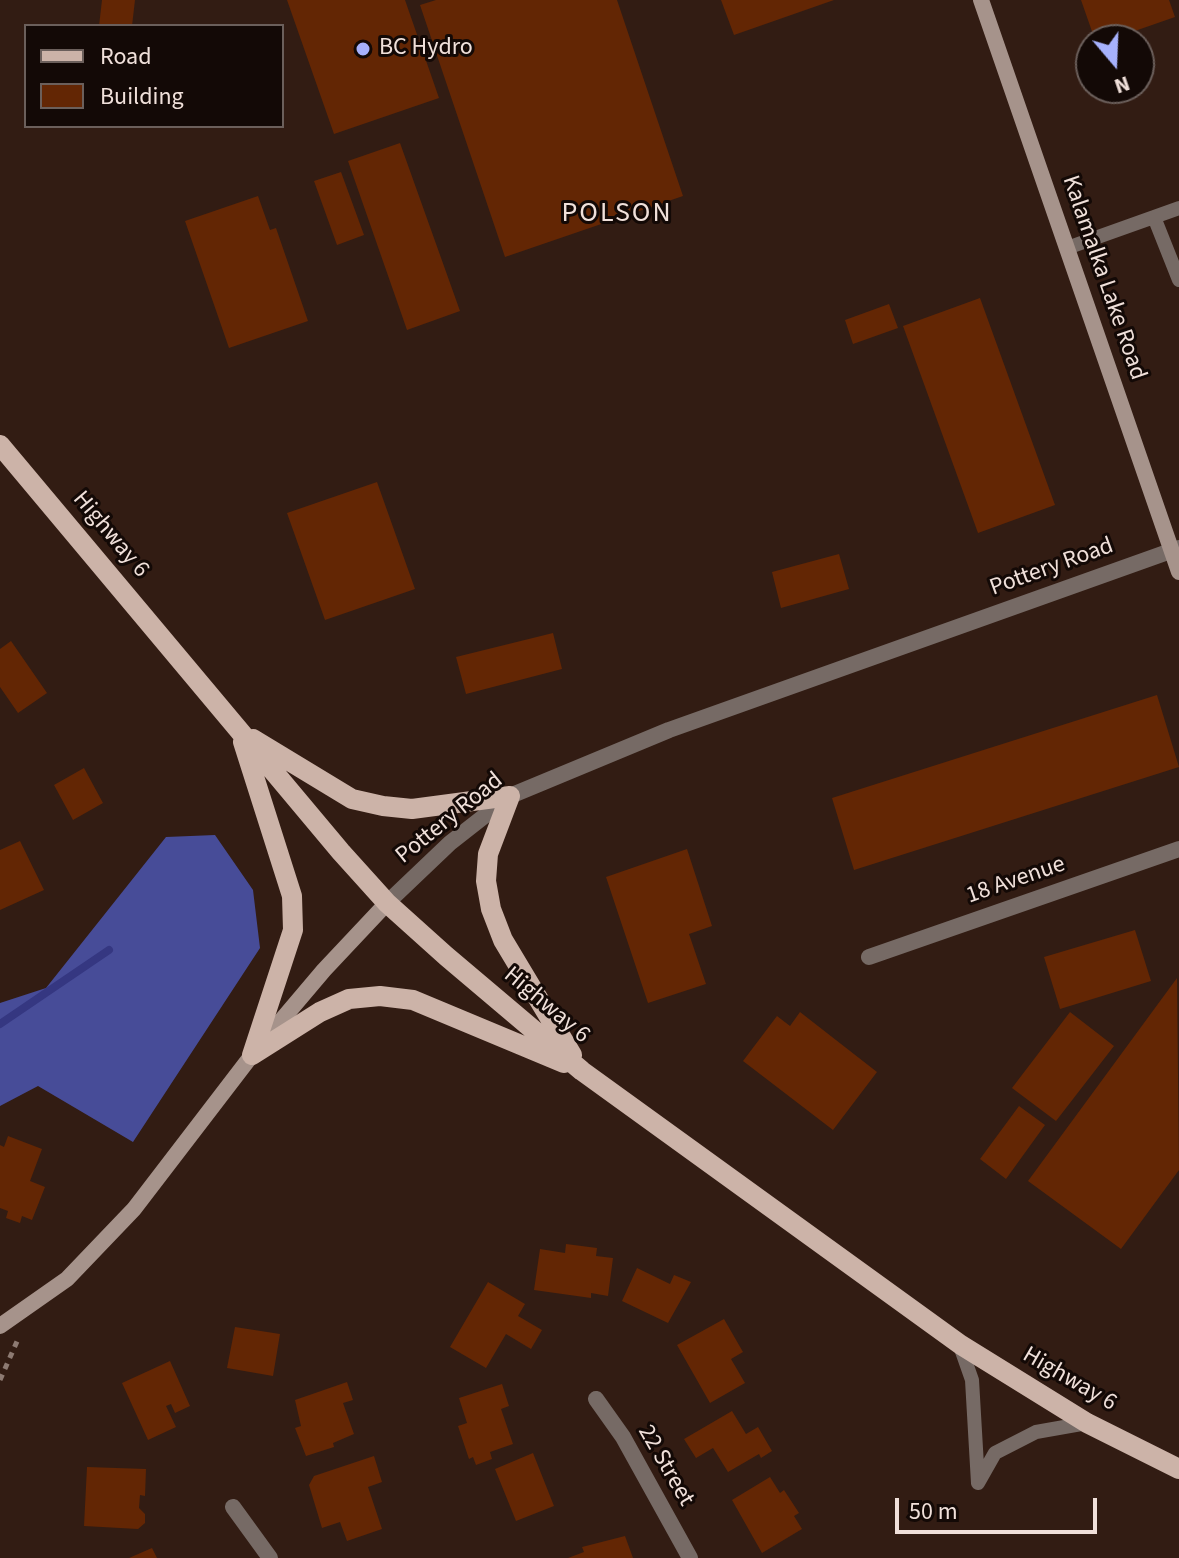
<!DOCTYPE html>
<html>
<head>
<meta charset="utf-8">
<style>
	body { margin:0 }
	#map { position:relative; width:1179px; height:1558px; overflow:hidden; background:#321c13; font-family:"Source Sans 3",sans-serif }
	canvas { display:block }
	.legend { position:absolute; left:24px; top:24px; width:260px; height:104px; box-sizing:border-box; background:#130906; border:2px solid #6b5f5b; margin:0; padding:10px 14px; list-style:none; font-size:24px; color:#f0e0da }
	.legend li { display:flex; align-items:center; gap:16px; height:40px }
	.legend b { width:40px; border:2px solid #6b5f5b }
	.north { position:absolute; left:1075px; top:24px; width:80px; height:80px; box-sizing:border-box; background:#130906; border:2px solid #6b5f5b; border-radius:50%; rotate:161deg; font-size:22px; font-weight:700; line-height:32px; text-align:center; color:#f0e0da }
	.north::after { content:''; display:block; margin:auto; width:28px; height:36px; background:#a6b1fc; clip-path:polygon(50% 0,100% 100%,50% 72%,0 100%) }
	.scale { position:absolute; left:895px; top:1498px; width:202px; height:36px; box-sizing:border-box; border:4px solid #f0e0da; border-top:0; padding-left:10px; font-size:24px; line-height:28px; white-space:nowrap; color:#f0e0da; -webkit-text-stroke:6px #130906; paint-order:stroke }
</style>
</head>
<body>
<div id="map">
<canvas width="1179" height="1558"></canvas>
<ul class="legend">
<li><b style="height:10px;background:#ccb3a8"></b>Road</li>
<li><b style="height:22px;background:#632604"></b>Building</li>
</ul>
<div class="north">N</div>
<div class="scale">50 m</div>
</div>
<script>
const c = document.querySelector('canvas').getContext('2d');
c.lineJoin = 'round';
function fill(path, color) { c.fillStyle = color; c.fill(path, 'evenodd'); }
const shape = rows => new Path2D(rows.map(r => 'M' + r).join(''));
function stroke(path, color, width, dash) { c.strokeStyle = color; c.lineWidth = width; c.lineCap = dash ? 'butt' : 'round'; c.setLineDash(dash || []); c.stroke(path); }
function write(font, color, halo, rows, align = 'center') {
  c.font = font + ' "Source Sans 3",sans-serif'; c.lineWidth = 6; c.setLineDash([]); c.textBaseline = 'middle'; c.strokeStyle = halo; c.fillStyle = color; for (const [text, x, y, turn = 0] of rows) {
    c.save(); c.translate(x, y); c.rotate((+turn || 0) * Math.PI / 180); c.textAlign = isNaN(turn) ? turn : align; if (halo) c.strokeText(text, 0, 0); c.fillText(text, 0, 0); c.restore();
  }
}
fill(shape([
	[215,835,253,890,260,948,133,1142,38,1086,0,1106,0,1003,46,988,166,837]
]), '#474c98');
stroke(shape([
	[0,1024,109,950]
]), '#353781', 8);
fill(shape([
	[102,0,135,0,132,26,99,26],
	[287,0,405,0,439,98,334,134],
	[436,0,617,0,683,196,505,257,420,5],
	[721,0,834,0,734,35],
	[1081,0,1169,0,1175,17,1109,40,1095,40],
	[400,143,460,311,407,330,348,161],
	[341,172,364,235,337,245,314,181],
	[258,196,270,230,276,228,308,321,229,348,185,221],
	[980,298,1055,505,978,533,903,326],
	[889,304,898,328,853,344,845,320],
	[377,482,415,589,325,620,287,513],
	[839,554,849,589,781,608,772,572],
	[553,633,562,669,466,694,456,657],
	[11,641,47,693,18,713,0,687,0,649],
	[1157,695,1179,767,854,870,832,798],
	[84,768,103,803,73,820,54,785],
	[20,841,44,890,0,910,0,850],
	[687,849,712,926,689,934,706,984,648,1003,606,877],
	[1135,930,1151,981,1060,1009,1044,957],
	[1177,978,1179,1170,1121,1249,1028,1181],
	[800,1012,877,1072,833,1130,743,1061,777,1016,790,1026],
	[1070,1012,1114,1046,1056,1121,1012,1088],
	[1019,1106,1045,1125,1006,1179,980,1159],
	[8,1136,42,1149,30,1181,45,1187,32,1220,22,1216,20,1223,6,1218,8,1211,0,1208,0,1145,4,1147],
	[566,1244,597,1248,596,1256,613,1258,608,1296,591,1293,591,1298,534,1290,540,1249,565,1253],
	[637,1268,670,1284,674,1275,691,1282,668,1323,622,1301],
	[488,1282,525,1304,518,1316,542,1330,531,1349,506,1334,486,1368,450,1347],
	[724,1319,743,1352,731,1359,745,1383,710,1403,677,1345],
	[235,1327,280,1334,273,1376,227,1368],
	[170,1361,190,1406,175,1413,171,1404,166,1406,176,1427,148,1440,122,1383],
	[347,1382,353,1400,343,1403,354,1434,333,1443,334,1447,306,1456,295,1428,301,1426,295,1400],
	[502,1384,509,1406,501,1409,513,1444,490,1452,492,1459,476,1465,473,1457,469,1459,458,1426,467,1423,459,1398],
	[732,1411,746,1434,758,1427,772,1451,761,1458,759,1454,728,1472,713,1448,696,1458,684,1439],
	[533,1453,554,1506,516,1521,495,1469],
	[374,1456,382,1482,368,1487,382,1529,347,1541,340,1522,322,1528,309,1485,314,1476],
	[87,1467,146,1469,145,1496,140,1495,139,1508,145,1514,145,1523,138,1529,84,1526],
	[770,1477,780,1493,784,1490,799,1513,794,1516,802,1529,762,1553,732,1500],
	[625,1536,633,1558,568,1558,584,1552,582,1547],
	[152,1548,157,1558,129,1558]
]), '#632604');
stroke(shape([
	[0,1380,19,1337]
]), '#8d7a72', 5, [6, 6]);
stroke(shape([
	[1154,217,1179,280],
	[1067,248,1179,208],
	[959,1343,972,1380,978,1483],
	[978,1483,995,1453,1036,1432,1087,1423]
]), '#766a65', 14);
stroke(shape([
	[387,903,450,843,510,796,669,730,1179,548],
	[869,957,1179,849],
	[596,1399,623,1437,690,1558],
	[233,1507,270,1558]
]), '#766a65', 16);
stroke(shape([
	[981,0,1179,572],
	[0,1326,67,1279,134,1209,252,1055,324,970,387,903]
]), '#a6938b', 16);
stroke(shape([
	[0,445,341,852,387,903,446,956,582,1071,961,1345,1087,1423,1179,1469],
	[253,739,352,799,383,806,412,809,510,796,488,854,486,881,491,909,503,940,572,1055],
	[243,742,292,896,293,930,252,1055],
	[252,1055,320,1012,349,999,380,996,413,1000,564,1063]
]), '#ccb3a8', 20);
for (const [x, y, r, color] of [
	[363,49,8,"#a6b1fc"]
]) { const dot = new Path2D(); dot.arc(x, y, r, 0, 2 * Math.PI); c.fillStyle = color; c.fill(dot); stroke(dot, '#130906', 3); }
write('24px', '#f0e0da', '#130906', [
	["BC Hydro",379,49]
], 'left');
write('24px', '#f0e0da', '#130906', [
	["Kalamalka Lake Road",1103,278,71],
	["Highway 6",110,535,50],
	["Pottery Road",1052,568,-20],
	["Pottery Road",450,819,-39],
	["18 Avenue",1016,881,-19],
	["Highway 6",546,1006,40],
	["Highway 6",1069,1380,30],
	["22 Street",665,1466,60]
]);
c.letterSpacing = '2px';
write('28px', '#f0e0da', '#130906', [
	["POLSON",617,215]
]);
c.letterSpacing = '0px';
</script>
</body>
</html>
